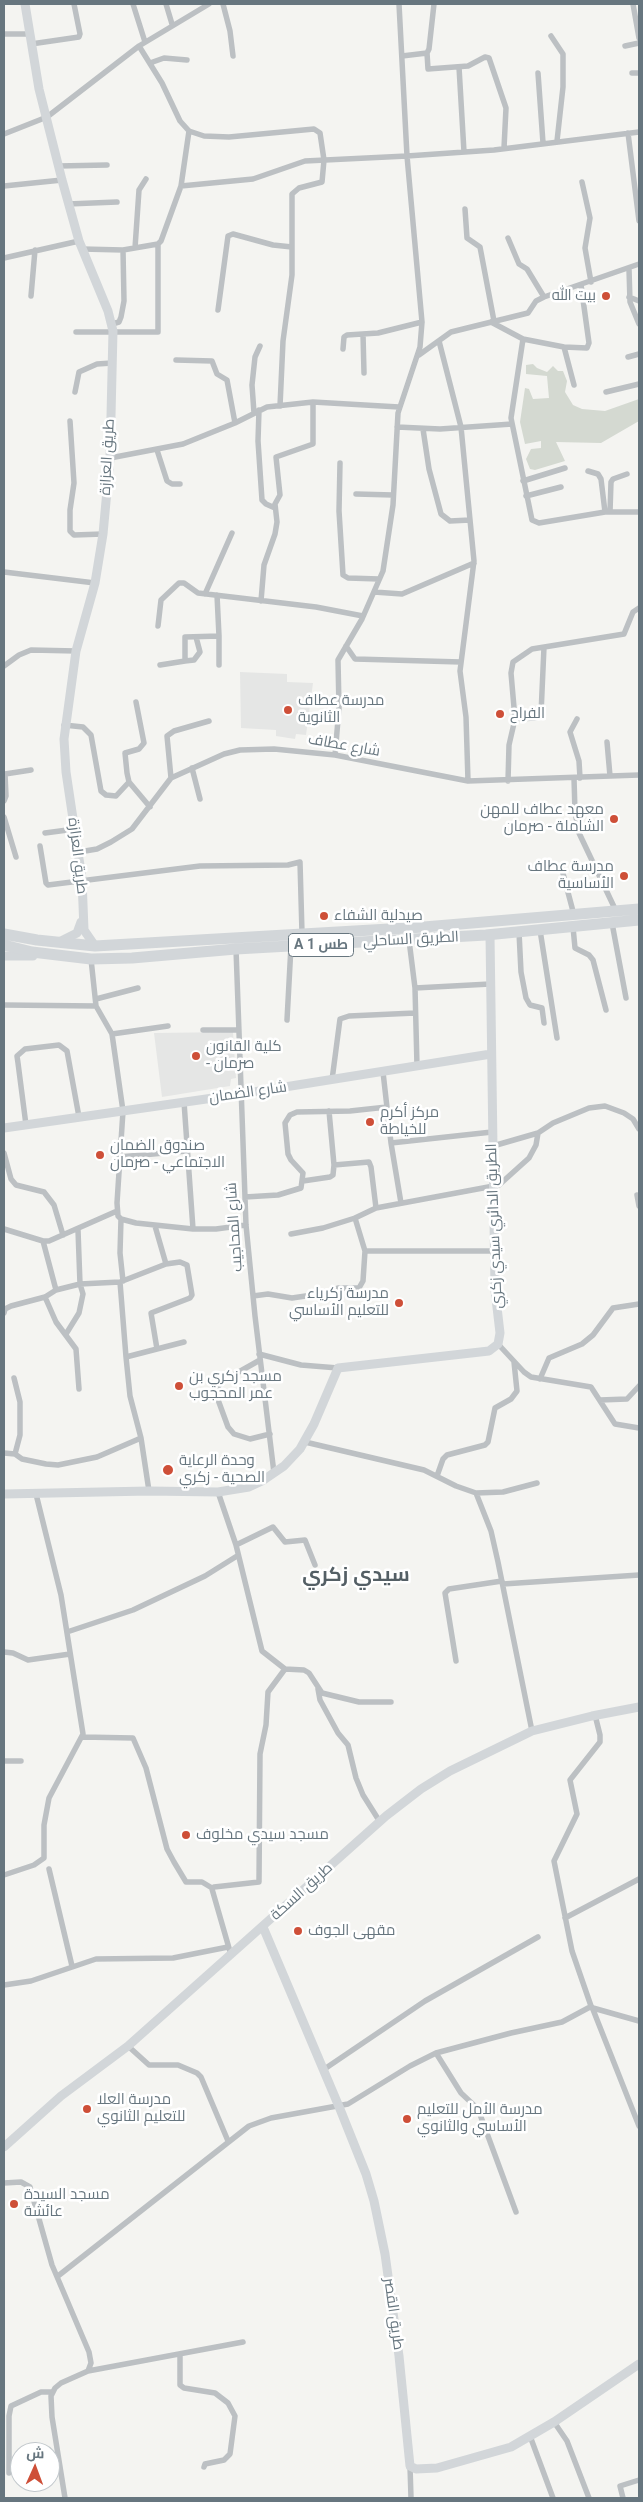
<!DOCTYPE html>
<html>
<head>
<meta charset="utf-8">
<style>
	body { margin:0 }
	#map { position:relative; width:643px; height:2502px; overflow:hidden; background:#f4f4f1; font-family:Roboto,Cairo,sans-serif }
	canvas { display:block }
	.frame { position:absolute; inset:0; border:5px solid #67767f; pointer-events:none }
	.north { position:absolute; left:10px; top:2442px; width:50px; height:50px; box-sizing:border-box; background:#fff; border:1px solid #c2c8cc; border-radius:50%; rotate:2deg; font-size:14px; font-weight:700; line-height:20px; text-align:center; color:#67767f }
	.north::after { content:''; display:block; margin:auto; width:18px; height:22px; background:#ce4f38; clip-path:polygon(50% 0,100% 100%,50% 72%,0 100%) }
</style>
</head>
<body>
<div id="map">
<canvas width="643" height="2502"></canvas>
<div class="frame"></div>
<div class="north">ش</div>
</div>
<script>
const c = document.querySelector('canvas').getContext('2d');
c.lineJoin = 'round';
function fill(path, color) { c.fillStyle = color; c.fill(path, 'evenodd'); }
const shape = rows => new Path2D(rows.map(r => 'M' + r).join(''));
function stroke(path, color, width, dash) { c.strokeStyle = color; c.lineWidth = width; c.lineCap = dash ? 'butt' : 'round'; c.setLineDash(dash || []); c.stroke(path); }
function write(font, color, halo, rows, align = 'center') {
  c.font = font + ' Roboto,Cairo,sans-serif'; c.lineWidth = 5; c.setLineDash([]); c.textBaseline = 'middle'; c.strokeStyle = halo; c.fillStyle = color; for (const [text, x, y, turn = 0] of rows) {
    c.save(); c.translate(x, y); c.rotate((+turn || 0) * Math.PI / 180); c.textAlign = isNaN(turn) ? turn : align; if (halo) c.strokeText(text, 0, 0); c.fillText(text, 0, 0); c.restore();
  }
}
fill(shape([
	[240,672,287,674,287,682,313,683,306,735,296,734,295,739,276,736,276,730,241,728],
	[233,1032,236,1078,231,1079,230,1086,162,1097,154,1033]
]), '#e5e6e5');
fill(shape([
	[533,364,537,368,547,372,553,366,558,371,563,371,567,381,565,392,573,405,582,409,605,411,639,399,639,421,601,443,556,442,565,461,535,470,530,469,526,459,531,449,541,448,541,441,525,444,520,422,525,388,529,389,533,399,549,398,547,376,526,374,526,365]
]), '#d4d9d1');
stroke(shape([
	[133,4,145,42],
	[166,4,172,24],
	[223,4,230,31,233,56],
	[633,4,639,38],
	[4,34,30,34],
	[551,36,563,54,563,87,557,141],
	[31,44,79,37,80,34,74,4],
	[139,46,162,83,180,121,189,131,204,136,229,137,314,129,320,133,324,160,322,182,299,188,292,194,292,275,283,341,280,406],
	[625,46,639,43],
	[427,53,429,49,434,4],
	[402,56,427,53,428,69,468,66,485,57,489,58,506,108,504,148],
	[150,63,164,58,187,60],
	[459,67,464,152],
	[538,73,543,143],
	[632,73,639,73],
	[628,133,639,221],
	[4,134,47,117,139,46,209,4],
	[58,166,107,165],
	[582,182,590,218,585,248,591,282],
	[4,186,62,180],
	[181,186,189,131],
	[68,204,117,202],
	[465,209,467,238,480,247,494,321],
	[508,238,519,264,527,269,544,297],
	[135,248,139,190,146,179],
	[82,249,123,250],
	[4,258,79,241],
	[629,269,630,302,639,324],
	[31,296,35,250],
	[629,297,639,301],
	[218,310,228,236,233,234,273,245,292,247],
	[491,322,523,339,564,347,587,348,589,343,581,285],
	[112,324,119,322,121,317,124,301,123,250,158,244],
	[76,332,158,332,158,244,161,241,181,186,253,179,305,161,407,156,399,4],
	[363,334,364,373],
	[523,339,511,418,532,520,539,523,605,512,639,512],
	[439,341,461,427,474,561,460,671,466,717,468,781],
	[564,347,574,385],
	[343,349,344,337,347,335,378,333,422,322],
	[419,355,451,332,528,313,536,301,544,297,639,264],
	[628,357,639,354],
	[176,360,212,361,217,374,227,380,235,423],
	[75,392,79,372,97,364,112,363],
	[606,392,639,384],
	[259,410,258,441,262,500,266,504,275,508],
	[254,413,252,385,255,357,260,346],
	[70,421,74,483,70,510,70,531,74,535,103,534],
	[397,427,440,429,512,424],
	[423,429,429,469,441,514,450,521,470,520],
	[157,450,167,481,172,484,180,484],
	[110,458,183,444,235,423,267,407,313,402,399,407],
	[340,463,339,511,343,575,348,578,379,579],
	[588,471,598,474,601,479,605,512],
	[523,481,565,468],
	[356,494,393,495],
	[526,496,561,487],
	[610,512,611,482,613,479,627,474],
	[4,572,95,583],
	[374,592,402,594,474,563],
	[205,594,232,533],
	[261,601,264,565,275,534,277,522,275,504,280,495,276,457,313,444,313,402],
	[158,626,161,600,179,583,184,583,198,593,316,607,363,616],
	[219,636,219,665],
	[346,646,355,659,461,662],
	[185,661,194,660,200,652,196,637],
	[160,665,185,661,185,637,219,636,217,595],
	[4,666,19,655,31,650,76,651],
	[136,702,144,743,139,749,125,753,127,773,129,782,150,807],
	[515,719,536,718,541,714,544,647],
	[577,719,570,732,579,761,580,778],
	[64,725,83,727,91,735,101,791,106,795,116,796,129,782],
	[607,742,610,776],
	[335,755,339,708,338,660,362,619,383,571,393,505,398,413,420,347,422,322,407,156,494,150,639,132],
	[192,768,200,799],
	[171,778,167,736,174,731,209,721],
	[574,778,575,812,579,833,616,911],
	[508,781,509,745,515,719,511,673,513,662,532,649,624,634,633,612,639,608],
	[4,801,6,796,5,774,31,770],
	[4,817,16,857],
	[45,833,75,829],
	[40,846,46,883,48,885,200,866,288,865,300,862,302,933],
	[79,852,97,849,111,842,132,829,171,778,224,754,240,750,274,749,335,755,468,781,639,775],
	[561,866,574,915],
	[612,923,626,998],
	[573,927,575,948,589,955,593,960,606,1010],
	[540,930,557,1038],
	[519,932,521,972,526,998,530,1005,542,1008,544,1023],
	[409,940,415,988,417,1066],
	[236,949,246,1225,255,1316,274,1473],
	[91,959,96,1006,112,1034,123,1111,117,1203,118,1216,121,1219,136,1223,193,1229,216,1229,246,1225],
	[415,988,490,984],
	[96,999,138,988],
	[4,1005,96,1006],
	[287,1020,291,946],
	[203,1030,238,1030],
	[112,1034,168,1026],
	[383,1072,391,1143,401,1203],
	[332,1080,340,1019,349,1016,415,1013],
	[184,1102,193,1229],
	[26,1125,18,1063,17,1056,25,1049,59,1045,67,1051,79,1117],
	[391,1143,492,1132],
	[493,1146,538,1133],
	[4,1153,11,1179,16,1185,44,1192,54,1205,63,1235],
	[119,1157,187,1151],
	[334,1165,369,1162,371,1167,376,1208],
	[303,1181,330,1177,333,1175,334,1165,329,1111],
	[637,1195,639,1206],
	[245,1197,278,1195,301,1188,303,1173,291,1160,288,1154,285,1123,290,1115,297,1112,350,1111,387,1107],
	[121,1219,120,1253,123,1281],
	[155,1226,166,1264],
	[4,1229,43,1241,49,1241,117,1211],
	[291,1234,323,1228,355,1218],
	[43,1241,56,1290,80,1284,120,1282,166,1264,180,1262,187,1265,192,1295,190,1298,151,1313,157,1349],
	[365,1251,494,1251],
	[120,1282,126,1357],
	[253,1296,268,1294,292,1298,326,1293,338,1288,359,1288,363,1281,365,1251,355,1218,376,1208,499,1185,529,1158,536,1145,538,1133,553,1123,589,1108,605,1106,624,1113,633,1119,639,1129],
	[45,1297,56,1322,76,1349,79,1389],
	[4,1313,5,1309,11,1306,45,1297,56,1290],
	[66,1334,79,1313,83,1294,80,1284,78,1230],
	[498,1344,524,1372,531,1377,591,1387,615,1424,639,1428],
	[259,1354,301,1365,338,1368],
	[260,1360,221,1382,217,1389,217,1397,228,1427,234,1434,250,1439,270,1434],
	[14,1378,20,1402,20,1435,15,1454],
	[540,1379,549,1358,582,1344,593,1335,613,1308,639,1304],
	[600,1400,627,1399,639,1386],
	[305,1442,424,1470,456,1486,476,1493,503,1492,537,1483],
	[4,1453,15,1454,22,1459,46,1464,58,1465,97,1457,141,1438],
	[437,1476,443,1459,447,1455,485,1445,488,1442,495,1408,511,1399,517,1391,514,1362],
	[149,1491,141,1438,130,1396,126,1357,184,1342],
	[218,1492,236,1545,262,1651,285,1669,304,1670,309,1673,322,1693,359,1702,391,1702],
	[476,1493,491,1531,498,1562,532,1731],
	[236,1545,273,1527,285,1542,305,1540,315,1565],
	[503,1584,639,1575],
	[67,1632,133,1610,205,1576,237,1556],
	[4,1652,13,1653,28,1660,70,1654],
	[456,1661,445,1593,449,1589,502,1581],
	[318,1689,320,1700,338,1733,348,1745,356,1778,363,1795,380,1822],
	[82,1737,133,1738,146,1768,167,1849,174,1862,186,1882,202,1882,212,1888],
	[4,1761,21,1761],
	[49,1869,72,1966],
	[4,1875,34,1865,44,1858,44,1825,49,1798,83,1734,61,1595,36,1494],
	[565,1918,639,1879],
	[231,1955,212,1889,214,1887,259,1882,260,1754,266,1725,268,1692,285,1669],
	[4,1985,31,1981,96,1959,173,1958,228,1947],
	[591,2006,572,1951,554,1861,577,1814,570,1780,600,1742,600,1735,595,1715],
	[593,2008,639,2021],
	[128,2046,149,2065,178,2065,197,2073,201,2077,228,2141],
	[436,2053,461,2093,478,2109,516,2212],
	[323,2070,425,2001,538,1937],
	[4,2183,21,2182,30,2187,52,2265,89,2352,91,2363,88,2371,61,2383,55,2388,51,2396,52,2417,65,2498],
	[58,2276,249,2126,271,2118,348,2104,410,2066,436,2053,511,2033,562,2022,590,2007,592,2007,639,2126],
	[180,2354,180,2385,184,2388,215,2393,228,2403,235,2416,230,2454,224,2460,205,2464,204,2467],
	[88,2371,243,2342],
	[554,2422,567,2441,589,2498],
	[530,2436,553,2498],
	[410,2466,411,2498],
	[9,2473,9,2416,11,2406,41,2392,52,2392],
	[623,2498,620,2486,639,2480]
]), '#bcc0c3', 5.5);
stroke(shape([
	[25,4,39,89,62,180,79,241,108,311,113,331,110,458,103,534,95,583,76,651,64,739,66,772,82,879,84,930,95,946],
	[59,942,77,933,81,922],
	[4,956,33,956],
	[4,1128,241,1094,491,1054],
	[4,1494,149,1491,218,1492,249,1487,262,1481,284,1466,300,1449,314,1424,338,1368,489,1351,498,1344,500,1333,495,1290,490,935],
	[263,1927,340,2109,366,2174,374,2201,385,2254,399,2356,410,2466,416,2469,437,2468,511,2447,554,2422,639,2364]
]), '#d2d6d9', 9);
stroke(shape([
	[4,2147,61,2096,128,2046,386,1816,421,1789,450,1771,532,1731,592,1716,639,1707]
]), '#d2d6d9', 9);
stroke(shape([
	[4,934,37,940,95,946,424,927,639,909],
	[4,945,32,952,91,959,132,958,236,949,486,935,639,920]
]), '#d2d6d9', 11);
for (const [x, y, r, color] of [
	[606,296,5,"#ce4f38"],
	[288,710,5,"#ce4f38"],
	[500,714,5,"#ce4f38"],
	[614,819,5,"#ce4f38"],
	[624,876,5,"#ce4f38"],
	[324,916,5,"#ce4f38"],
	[196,1056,5,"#ce4f38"],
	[370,1122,5,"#ce4f38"],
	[100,1155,5,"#ce4f38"],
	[399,1303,5,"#ce4f38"],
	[179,1386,5,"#ce4f38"],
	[168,1470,6,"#ce4f38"],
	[186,1835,5,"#ce4f38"],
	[298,1931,5,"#ce4f38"],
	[87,2109,5,"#ce4f38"],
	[407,2119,5,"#ce4f38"],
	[14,2204,5,"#ce4f38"]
]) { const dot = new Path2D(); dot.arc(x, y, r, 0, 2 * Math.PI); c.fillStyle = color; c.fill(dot); stroke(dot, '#fff', 2); }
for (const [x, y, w] of [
	[321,945,65]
]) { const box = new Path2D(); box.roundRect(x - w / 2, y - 11.5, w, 23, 4); c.fillStyle = '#fff'; c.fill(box); stroke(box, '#67767f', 1); }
write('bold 14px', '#67767f', null, [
	["A 1 طس",321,945]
]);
write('15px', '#67767f', '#fff', [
	["بيت الله",596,296,"right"],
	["مدرسة عطاف",298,701],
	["الثانوية",298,718],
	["الفراح",510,714],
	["معهد عطاف للمهن",604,810,"right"],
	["الشاملة - صرمان",604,827,"right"],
	["مدرسة عطاف",614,867,"right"],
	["الأساسية",614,884,"right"],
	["صيدلية الشفاء",334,916],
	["كلية القانون",206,1047],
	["- صرمان",206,1064],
	["مركز أكرم",380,1113],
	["للخياطة",380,1130],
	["صندوق الضمان",110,1146],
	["الاجتماعي - صرمان",110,1163],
	["مدرسة زكرياء",389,1294,"right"],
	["للتعليم الأساسي",389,1311,"right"],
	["مسجد زكري بن",189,1377],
	["عمر المحجوب",189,1394],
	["وحدة الرعاية",179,1461],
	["الصحية - زكري",179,1478],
	["مسجد سيدي مخلوف",196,1835],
	["مقهى الجوف",308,1931],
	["مدرسة العلا",97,2100],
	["للتعليم الثانوي",97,2117],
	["مدرسة الأمل للتعليم",417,2110],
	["الأساسي والثانوي",417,2127],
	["مسجد السيدة",24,2195],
	["عائشة",24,2212]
], 'left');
write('15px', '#67767f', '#fff', [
	["طريق العزازة",108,457,-87],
	["شارع عطاف",344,746,10],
	["طريق العزازة",77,856,83],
	["الطريق الساحلي",411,940,-3],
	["شارع الضمان",248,1093,-8],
	["الطريق الدائري سيدي زكري",495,1226,-92],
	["شارع المحاجيب",235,1227,-94],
	["طريق السكة",302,1892,-42],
	["طريق القصر",393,2314,82]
]);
write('bold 20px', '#545f65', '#fff', [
	["سيدي زكري",356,1576]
]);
</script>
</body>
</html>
